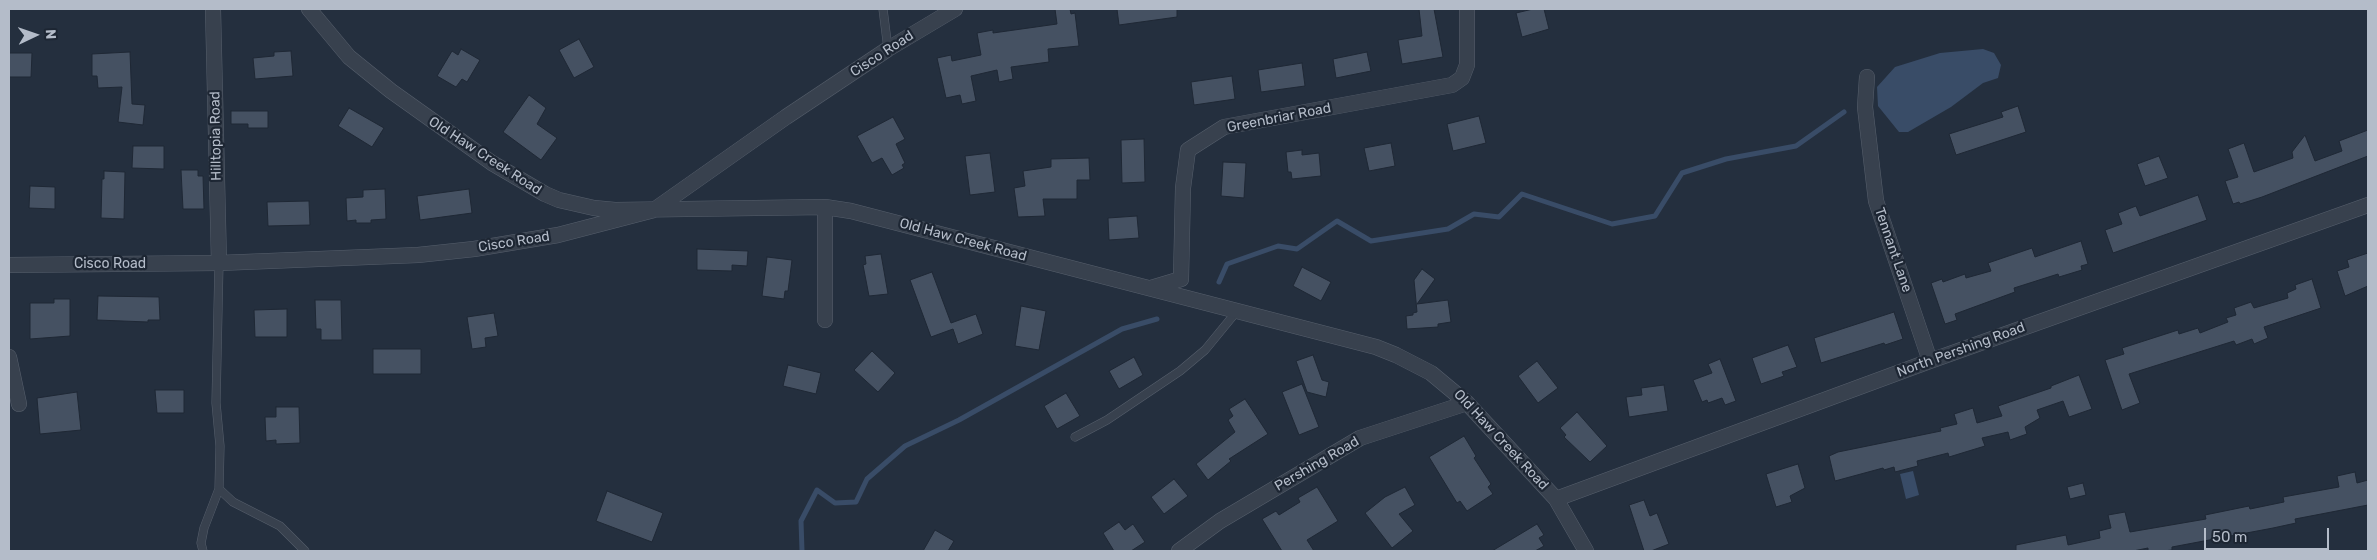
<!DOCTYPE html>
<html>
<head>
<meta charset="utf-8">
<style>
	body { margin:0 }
	#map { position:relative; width:2377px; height:560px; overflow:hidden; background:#242f3e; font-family:Rubik,sans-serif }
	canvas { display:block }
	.frame { position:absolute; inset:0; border:10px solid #b4bcc9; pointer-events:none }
	.north { position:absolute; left:10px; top:10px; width:50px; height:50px; -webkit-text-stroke:4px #1d2633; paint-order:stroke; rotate:87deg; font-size:14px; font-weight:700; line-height:20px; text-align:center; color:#b4bcc9 }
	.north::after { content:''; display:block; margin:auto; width:18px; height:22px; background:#b4bcc9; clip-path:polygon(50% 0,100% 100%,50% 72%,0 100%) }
	.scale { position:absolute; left:2204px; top:528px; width:125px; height:22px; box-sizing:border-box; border:2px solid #b4bcc9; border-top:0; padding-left:6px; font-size:15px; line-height:18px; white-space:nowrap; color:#b4bcc9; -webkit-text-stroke:4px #1d2633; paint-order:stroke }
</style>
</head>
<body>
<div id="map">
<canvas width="2377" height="560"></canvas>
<div class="frame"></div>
<div class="north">N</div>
<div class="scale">50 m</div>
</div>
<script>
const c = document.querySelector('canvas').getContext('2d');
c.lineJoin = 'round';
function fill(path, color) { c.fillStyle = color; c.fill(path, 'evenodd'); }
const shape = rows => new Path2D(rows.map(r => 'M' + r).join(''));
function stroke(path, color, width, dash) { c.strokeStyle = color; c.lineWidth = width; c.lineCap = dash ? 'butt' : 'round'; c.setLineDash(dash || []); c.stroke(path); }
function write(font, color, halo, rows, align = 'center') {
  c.font = font + ' Rubik,sans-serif'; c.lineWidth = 4.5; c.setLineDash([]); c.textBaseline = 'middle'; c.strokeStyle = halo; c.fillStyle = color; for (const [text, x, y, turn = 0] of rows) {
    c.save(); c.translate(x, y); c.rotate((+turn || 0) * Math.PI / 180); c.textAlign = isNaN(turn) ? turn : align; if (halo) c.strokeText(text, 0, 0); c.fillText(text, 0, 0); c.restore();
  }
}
fill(shape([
	[1983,49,1994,53,2001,65,1998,78,1983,83,1951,107,1908,132,1899,132,1878,106,1877,87,1895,67,1940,53],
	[1913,471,1919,495,1906,499,1900,474]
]), '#394c67');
stroke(shape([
	[1219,282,1227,264,1278,246,1297,249,1337,221,1371,241,1448,229,1474,214,1499,217,1522,194,1612,224,1655,216,1682,173,1726,159,1796,146,1844,112],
	[802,551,801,521,817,490,835,503,856,502,867,479,905,446,959,420,1122,329,1157,319]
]), '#394c67', 5);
const building = shape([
	[1055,9,1070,9,1071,14,1075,13,1079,46,1048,49,1049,62,1011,67,1013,79,999,82,997,70,971,76,976,101,962,104,960,95,946,98,937,58,951,55,952,61,981,55,977,33,993,30,993,33,1057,24,1055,9],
	[1117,9,1177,9,1177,17,1119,25,1117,9],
	[1419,9,1434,9,1443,57,1402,64,1398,40,1422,36,1419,9],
	[1533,9,1544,9,1549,29,1522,37,1516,13,1533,9],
	[579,39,594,67,574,78,559,50,579,39],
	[461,49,480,60,467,82,462,79,456,87,437,76,452,51,458,55,461,49],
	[291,51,293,76,255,79,253,58,274,56,274,52,291,51],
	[130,52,132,104,145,105,143,125,118,122,122,87,98,88,97,76,92,76,92,54,130,52],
	[1367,52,1371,71,1336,78,1333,59,1367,52],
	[9,53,32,53,31,77,9,77,9,53],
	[1302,63,1305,86,1261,92,1258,70,1302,63],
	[1232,76,1235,99,1194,105,1191,82,1232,76],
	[529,95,546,108,537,124,557,138,541,160,503,132,529,95],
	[2018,106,2026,132,1956,155,1949,134,2003,117,2001,112,2018,106],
	[349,108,384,128,372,147,338,126,349,108],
	[231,111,268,111,268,128,248,128,248,124,231,124,231,111],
	[1479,116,1486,143,1453,151,1447,124,1479,116],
	[893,117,905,139,896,144,905,163,902,165,904,168,892,175,882,158,872,163,857,136,893,117],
	[2368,130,2368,156,2262,197,2240,204,2239,202,2233,204,2225,181,2238,177,2228,149,2244,143,2254,172,2293,158,2292,152,2305,135,2315,161,2342,151,2339,141,2368,130],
	[1144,139,1145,182,1122,183,1121,140,1144,139],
	[1391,143,1395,166,1369,171,1364,148,1391,143],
	[133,146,164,146,164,169,132,168,133,146],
	[1302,150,1302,155,1319,153,1321,176,1292,179,1291,172,1288,172,1286,152,1302,150],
	[990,153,995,192,970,195,965,156,990,153],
	[2159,156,2168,178,2145,186,2137,164,2159,156],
	[1089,158,1090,180,1077,180,1077,199,1043,199,1045,216,1018,217,1014,188,1025,186,1023,171,1051,167,1051,159,1089,158],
	[1223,162,1246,163,1244,198,1221,196,1223,162],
	[181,170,198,170,198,176,203,176,204,209,183,209,181,170],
	[104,171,125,172,124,219,101,218,102,179,104,179,104,171],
	[30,186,55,187,55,209,29,208,30,186],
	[385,189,386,219,371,220,371,223,356,223,356,220,347,221,346,198,363,197,363,190,385,189],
	[469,189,472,213,420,220,417,196,469,189],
	[2198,195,2207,220,2113,253,2105,230,2122,224,2118,213,2136,206,2140,216,2198,195],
	[309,201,310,225,268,226,267,202,309,201],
	[1137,216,1139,238,1109,240,1108,218,1137,216],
	[2081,241,2088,264,2081,266,2082,270,2059,277,2058,274,2014,288,2015,292,1955,314,1957,320,1945,324,1931,283,1942,279,1943,282,1965,274,1966,278,1991,271,1988,263,2032,248,2035,257,2081,241],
	[697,249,748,251,747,266,732,265,732,271,697,270,697,249],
	[2368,253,2368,286,2345,296,2337,271,2349,267,2347,260,2368,253],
	[881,254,888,294,869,296,863,265,866,264,865,256,881,254],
	[767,257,792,260,788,291,785,291,784,299,762,296,767,257],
	[1302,267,1331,282,1321,301,1293,286,1302,267],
	[1422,269,1435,279,1417,304,1448,300,1451,322,1438,324,1438,327,1407,329,1406,316,1413,315,1413,313,1417,312,1414,280,1422,269],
	[932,272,951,323,976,314,983,334,958,344,953,329,931,337,910,280,932,272],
	[2312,279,2321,308,2264,327,2268,338,2254,344,2252,339,2236,345,2234,341,2129,374,2140,403,2122,410,2105,360,2124,354,2122,348,2178,330,2179,334,2198,328,2200,333,2228,322,2226,318,2236,315,2234,308,2251,302,2254,308,2288,298,2287,293,2296,289,2295,285,2312,279],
	[98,296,159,297,160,320,148,320,148,322,97,320,98,296],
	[54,299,70,299,70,336,30,339,30,303,54,303,54,299],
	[315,300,341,300,342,340,321,340,321,329,316,329,315,300],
	[1021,306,1046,311,1039,350,1015,346,1021,306],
	[287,309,287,337,255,337,254,310,287,309],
	[1894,312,1903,339,1885,345,1884,343,1821,363,1814,338,1894,312],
	[494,313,498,336,485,338,486,347,472,349,467,317,494,313],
	[1788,345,1797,367,1782,372,1784,376,1761,384,1752,358,1788,345],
	[373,349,421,349,421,374,373,374,373,349],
	[872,351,895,373,878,392,854,370,872,351],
	[1313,355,1322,380,1329,382,1326,397,1307,392,1296,361,1313,355],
	[1134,357,1143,375,1119,389,1109,371,1134,357],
	[1720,359,1736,401,1725,405,1722,398,1708,403,1707,400,1702,402,1693,380,1712,373,1708,364,1720,359],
	[1537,361,1558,388,1538,403,1518,376,1537,361],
	[788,365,821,373,816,394,783,386,788,365],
	[2079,375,2092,409,2069,417,2063,401,2037,410,2040,418,2025,427,2027,434,2010,440,2008,432,1982,438,1985,446,1949,457,1948,453,1917,461,1918,466,1895,472,1894,467,1884,470,1883,468,1835,481,1829,456,1838,452,1941,431,1940,428,1957,424,1954,414,1973,408,1977,423,2002,416,1998,406,2051,388,2051,386,2079,375],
	[1302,384,1319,427,1299,435,1282,392,1302,384],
	[1664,385,1668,411,1629,417,1626,397,1642,395,1641,388,1664,385],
	[155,390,184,390,184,413,157,413,155,390],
	[77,392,81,430,40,434,37,398,77,392],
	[1066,393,1080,416,1057,429,1044,406,1066,393],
	[1245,399,1268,434,1229,459,1231,461,1208,480,1196,464,1235,432,1228,420,1233,416,1229,409,1245,399],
	[276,407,299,407,300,443,276,444,276,440,266,441,265,417,276,417,276,407],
	[1577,412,1607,446,1590,462,1564,437,1566,435,1560,428,1577,412],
	[1464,436,1476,456,1474,458,1491,484,1488,487,1493,494,1467,511,1460,501,1457,503,1429,457,1464,436],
	[1798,464,1805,488,1790,496,1792,502,1776,507,1766,474,1798,464],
	[2355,472,2357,483,2368,480,2368,505,2295,519,2296,523,2273,528,2172,547,2172,550,2163,551,2148,551,2148,548,2133,551,2016,551,2016,545,2066,535,2068,545,2100,538,2099,531,2111,528,2108,515,2125,512,2130,532,2206,519,2205,515,2249,506,2250,509,2284,502,2283,497,2339,487,2337,476,2355,472],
	[1174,479,1188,496,1164,514,1151,497,1174,479],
	[2083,483,2086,495,2070,499,2067,487,2083,483],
	[1317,487,1338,521,1307,540,1314,551,1282,551,1262,519,1276,511,1279,515,1300,502,1298,498,1317,487],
	[1405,487,1415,505,1399,514,1413,531,1392,548,1365,513,1385,497,1405,487],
	[607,491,663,513,652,542,596,521,607,491],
	[1644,500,1650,516,1657,513,1669,544,1651,551,1644,551,1629,505,1644,500],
	[1119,522,1125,530,1133,524,1145,542,1131,551,1114,551,1103,533,1119,522],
	[1537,524,1544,535,1539,538,1544,546,1535,551,1492,551,1537,524],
	[935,530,954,541,948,551,923,551,935,530]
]);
fill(building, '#455162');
stroke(building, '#1f2835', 1);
const lane = shape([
	[883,9,888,49],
	[1075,437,1107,420,1180,371,1205,350,1237,311],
	[219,489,233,502,280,526,305,551],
	[203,551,201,543,204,528,219,489,220,446,216,403,219,263]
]);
const street = shape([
	[213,9,219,263],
	[309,9,349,57,391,91,492,163,545,194,559,200,594,208,615,210,825,207,851,211,1376,347,1396,355,1431,373,1467,403,1556,499,1586,551],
	[1867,77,1865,107,1876,201,1930,361],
	[825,207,825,320],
	[9,265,219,263,418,255,474,249,558,235,654,210,786,117,888,49,955,9],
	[1151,288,1181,279,1183,188,1188,150,1224,127,1452,85,1462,78,1467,65,1467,9],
	[9,357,19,404],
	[1556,499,1930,361,2368,205],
	[1179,551,1220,521,1360,438,1467,403]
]);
stroke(lane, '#565f6c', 9);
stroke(street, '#565f6c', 16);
stroke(lane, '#38414e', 8);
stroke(street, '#38414e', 15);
write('14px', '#b4bcc9', '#1d2633', [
	["Cisco Road",882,54,-33],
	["Greenbriar Road",1279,118,-11],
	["Hilltopia Road",216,136,-91],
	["Old Haw Creek Road",485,156,33],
	["Old Haw Creek Road",963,240,15],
	["Cisco Road",514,242,-9],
	["Tennant Lane",1893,250,71],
	["Cisco Road",110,264],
	["North Pershing Road",1961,350,-20],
	["Old Haw Creek Road",1501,440,47],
	["Pershing Road",1317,464,-30]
]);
</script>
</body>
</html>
